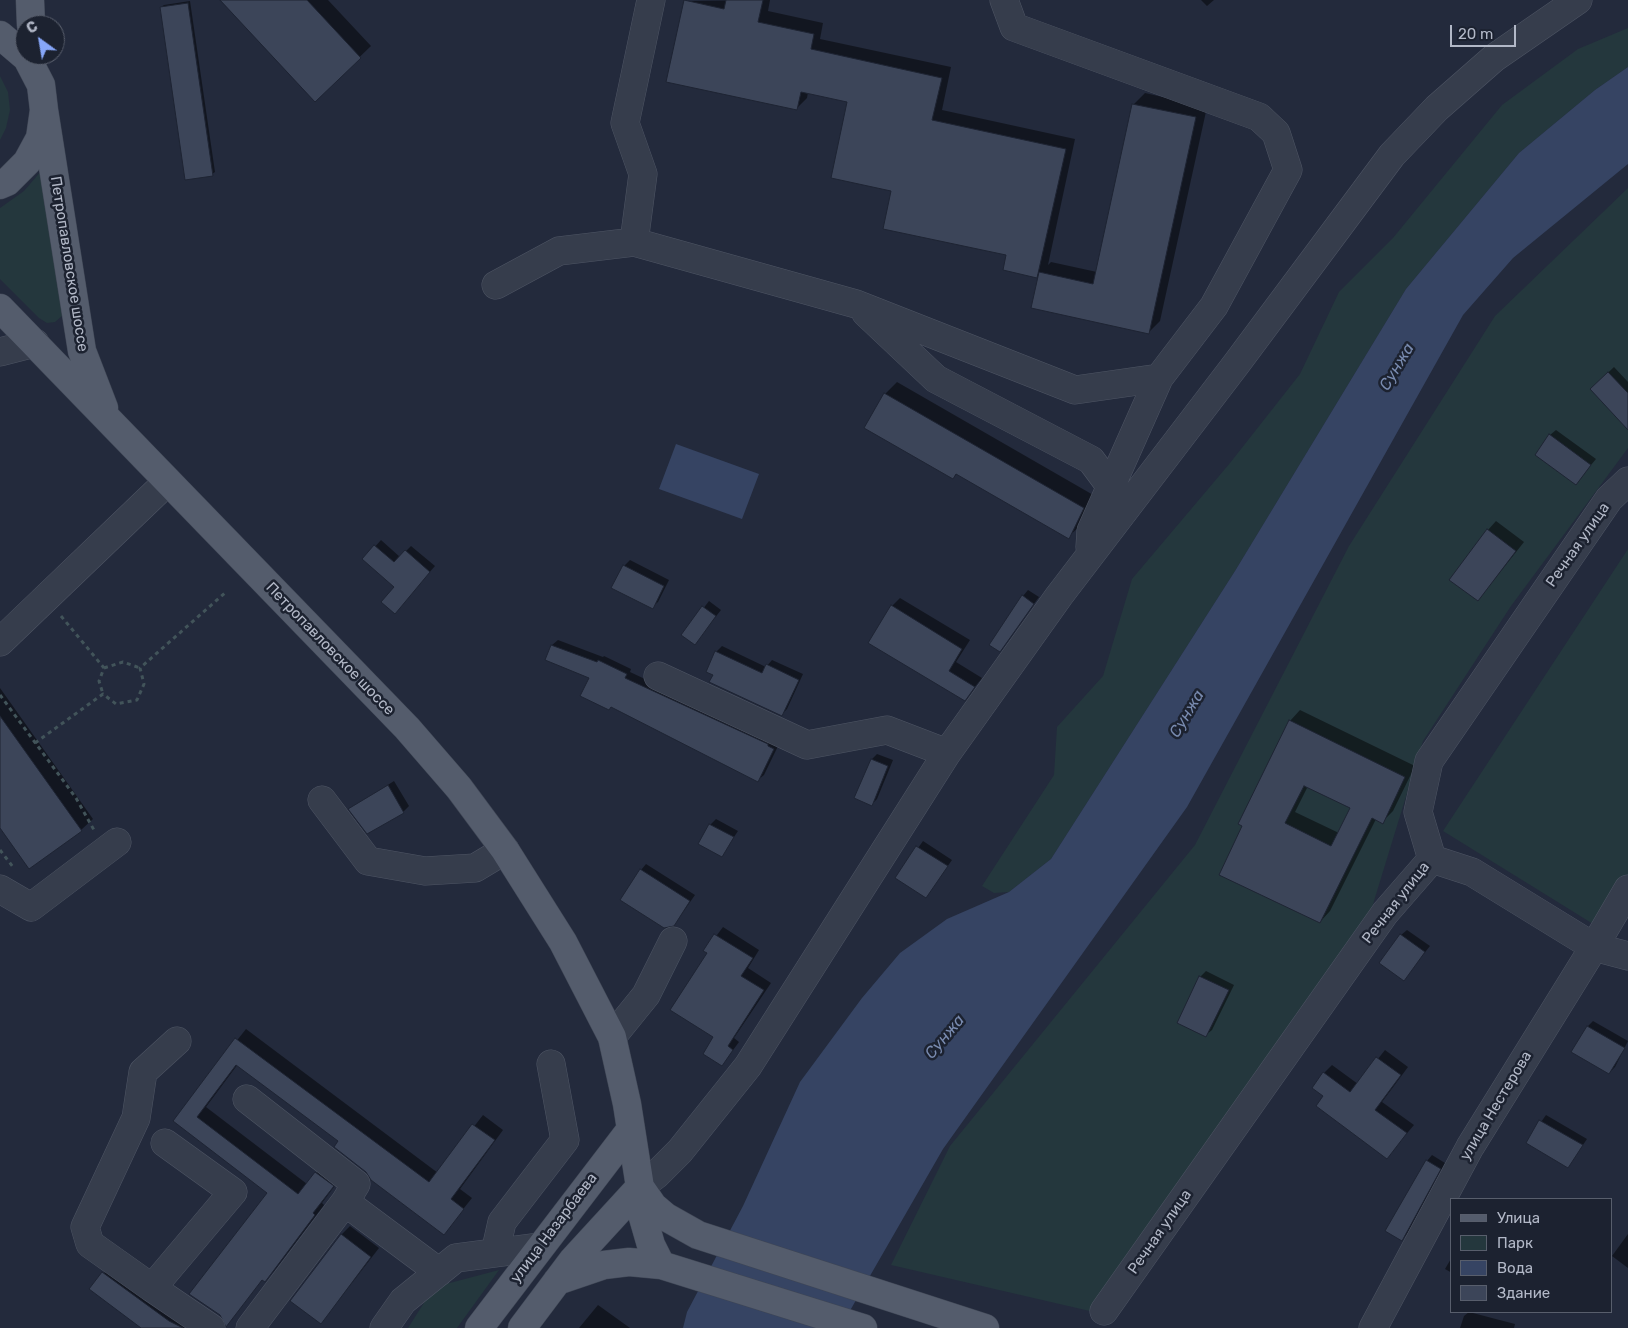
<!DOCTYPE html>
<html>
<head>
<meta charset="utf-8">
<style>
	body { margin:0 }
	#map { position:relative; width:1628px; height:1328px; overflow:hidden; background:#232a3c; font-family:Rubik,sans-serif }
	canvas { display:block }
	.legend { position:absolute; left:1450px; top:1198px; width:162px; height:115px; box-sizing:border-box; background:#1c2230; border:1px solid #585e6c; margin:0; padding:6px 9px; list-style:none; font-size:15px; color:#b2b8c7 }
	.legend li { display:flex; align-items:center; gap:10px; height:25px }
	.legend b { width:25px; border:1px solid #585e6c }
	.north { position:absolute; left:15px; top:15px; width:50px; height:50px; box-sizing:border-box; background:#1c2230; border:1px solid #585e6c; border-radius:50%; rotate:328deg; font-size:14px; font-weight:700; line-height:20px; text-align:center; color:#b2b8c7 }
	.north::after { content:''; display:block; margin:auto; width:18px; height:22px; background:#86a6f8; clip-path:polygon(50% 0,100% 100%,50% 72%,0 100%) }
	.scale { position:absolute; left:1450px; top:25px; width:66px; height:22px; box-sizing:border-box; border:2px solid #b2b8c7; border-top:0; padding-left:6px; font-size:15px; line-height:18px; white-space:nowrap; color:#b2b8c7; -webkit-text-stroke:4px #1c2230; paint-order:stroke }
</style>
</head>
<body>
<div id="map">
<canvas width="1628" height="1328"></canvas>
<ul class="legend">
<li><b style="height:6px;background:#545c6c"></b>Улица</li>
<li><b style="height:14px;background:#24373d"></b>Парк</li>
<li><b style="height:14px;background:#364463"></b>Вода</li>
<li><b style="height:14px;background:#3c4559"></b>Здание</li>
</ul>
<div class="north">С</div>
<div class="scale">20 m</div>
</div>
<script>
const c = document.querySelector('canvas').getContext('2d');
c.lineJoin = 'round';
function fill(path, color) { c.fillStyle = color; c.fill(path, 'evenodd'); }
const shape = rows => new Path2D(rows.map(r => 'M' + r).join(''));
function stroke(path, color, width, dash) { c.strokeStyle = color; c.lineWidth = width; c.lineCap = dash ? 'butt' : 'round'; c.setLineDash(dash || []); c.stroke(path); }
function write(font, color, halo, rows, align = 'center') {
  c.font = font + ' Rubik,sans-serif'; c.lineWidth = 5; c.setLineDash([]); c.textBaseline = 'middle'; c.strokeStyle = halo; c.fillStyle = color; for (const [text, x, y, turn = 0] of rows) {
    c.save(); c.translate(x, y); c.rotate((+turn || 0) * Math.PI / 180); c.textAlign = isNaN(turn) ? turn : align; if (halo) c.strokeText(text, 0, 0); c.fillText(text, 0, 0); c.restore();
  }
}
fill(shape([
	[1628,28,1628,67,1595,90,1519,153,1406,289,1235,571,1051,859,1009,892,994,893,982,886,1054,775,1057,727,1103,676,1132,579,1230,463,1300,374,1339,292,1393,238,1502,105,1578,49],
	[0,76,8,92,10,110,6,128,0,140],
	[42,170,62,308,62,316,55,322,47,323,39,318,0,279,0,208,24,191],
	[1628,188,1628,448,1511,606,1423,741,1370,914,1107,1315,891,1265,950,1146,1195,845,1349,546,1495,316],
	[1628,549,1628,876,1598,927,1443,831],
	[499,1270,457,1328,408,1328,427,1298,446,1284]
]), '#24373d');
fill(shape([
	[1628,67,1628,164,1513,258,1463,315,1187,807,943,1149,840,1328,683,1328,687,1312,743,1206,800,1082,862,998,900,953,947,919,1009,892,1051,859,1235,571,1406,289,1519,153,1595,90],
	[676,444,759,474,742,519,659,489]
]), '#364463');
fill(shape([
	[222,0,328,0,371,46,315,100],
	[770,0,768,11,823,23,820,39,951,67,942,110,1075,139,1048,265,1051,262,1097,272,1134,104,1145,93,1207,107,1160,321,1149,332,1039,274,1037,277,1007,254,892,190,849,101,808,92,807,98,796,109,685,1],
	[1201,0,1214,0,1207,6],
	[190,1,215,172,212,174,161,7,164,5],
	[1614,367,1628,382,1628,423,1591,389],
	[897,382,1095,496,1080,526,1068,537,957,474,953,478,885,394],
	[1556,430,1596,459,1576,483,1550,435],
	[1496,521,1524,542,1478,600,1488,530],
	[381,540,400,557,411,546,435,566,400,606,396,587,364,559],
	[630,560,669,580,658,602,652,607,624,566],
	[1028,590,1039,597,999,651,1023,596],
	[900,598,970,640,956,662,982,678,965,699,892,606],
	[709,601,721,610,695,643,683,635],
	[558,640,603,657,604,656,631,669,630,672,773,739,779,744,764,775,758,780,591,677,546,659,552,645],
	[722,646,766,667,772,660,803,674,787,709,781,715,714,674,716,652],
	[0,688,93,819,81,830,0,826],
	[1300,710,1415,766,1393,811,1382,822,1376,819,1330,911,1320,922,1221,874,1290,721],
	[1308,786,1352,807,1339,833,1295,812],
	[877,754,893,760,877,799,872,804,872,759],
	[394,781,409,806,403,812,350,809],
	[716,819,738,831,722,855,710,825],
	[923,841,952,860,926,897,897,878],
	[646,864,695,895,674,925,641,870],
	[723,927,759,950,748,968,771,983,734,1038,739,1042,722,1065,715,1037,708,953,705,951],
	[1407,930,1430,946,1403,980,1401,935],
	[1206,971,1234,985,1212,1030,1206,1035,1200,977],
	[1593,1021,1628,1041,1615,1067,1609,1073,1588,1026],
	[246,1029,438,1173,483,1115,503,1130,460,1189,472,1198,444,1233,367,1171,340,1141,238,1064,206,1107,307,1184,325,1163,342,1176,322,1203,324,1205,274,1271,265,1281,263,1279,226,1324,269,1193,174,1120],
	[1385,1050,1408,1067,1382,1102,1414,1125,1387,1157,1324,1073,1332,1065,1358,1084],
	[1546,1115,1587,1139,1568,1167,1527,1142],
	[1432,1155,1445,1163,1407,1234,1402,1239,1427,1161],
	[350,1226,379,1248,321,1323,341,1235],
	[1628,1234,1628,1268,1612,1256],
	[1452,1257,1452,1273,1445,1269],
	[114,1261,211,1328,143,1328,91,1289],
	[598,1305,630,1328,579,1328],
	[1469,1312,1515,1324,1514,1328,1460,1328,1464,1316]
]), '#0007');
const building = shape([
	[220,0,307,0,361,58,315,102,220,0],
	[684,0,724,9,726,0,763,0,758,22,814,34,811,49,942,78,932,120,1066,149,1037,278,1003,270,1006,255,883,229,891,191,831,178,847,102,801,92,797,110,666,82,684,0],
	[188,3,213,176,185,180,160,7,188,3],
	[1132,104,1196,117,1149,334,1031,308,1039,272,1093,284,1132,104],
	[1608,372,1628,393,1628,430,1590,389,1608,372],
	[884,393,1084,508,1069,539,956,474,953,479,864,428,884,393],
	[1549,434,1591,465,1576,485,1535,455,1549,434],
	[1487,529,1516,551,1478,601,1449,580,1487,529],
	[374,545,394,562,405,550,430,572,395,614,381,602,394,587,362,559,374,545],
	[623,565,664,586,653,609,611,588,623,565],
	[1022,595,1034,604,1000,652,989,645,1022,595],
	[891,605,962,649,949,671,975,687,965,701,868,643,891,605],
	[702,606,716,616,695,645,681,635,702,606],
	[551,645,597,662,598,660,627,674,625,678,768,744,768,746,774,749,758,782,611,707,609,710,580,696,589,678,545,660,551,645],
	[715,651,762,673,766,664,799,680,782,716,709,682,713,675,706,672,715,651],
	[0,716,82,831,29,869,0,828,0,716],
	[1289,720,1405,777,1383,824,1372,818,1320,923,1219,875,1242,826,1238,824,1289,720],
	[1304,786,1350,808,1331,846,1285,823,1304,786],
	[871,759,888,766,872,806,854,798,871,759],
	[388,785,404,813,367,834,348,809,388,785],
	[709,824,734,837,722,857,698,844,709,824],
	[916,846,948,866,926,898,895,878,916,846],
	[640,869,690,901,674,926,664,928,620,900,640,869],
	[714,934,753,958,741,976,764,990,728,1046,733,1050,722,1066,703,1054,713,1037,670,1010,707,953,703,951,714,934],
	[1400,934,1425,952,1404,981,1379,963,1400,934],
	[1199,976,1229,990,1206,1037,1177,1023,1199,976],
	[1587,1026,1625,1048,1609,1074,1571,1052,1587,1026],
	[235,1038,429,1182,472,1124,495,1140,451,1199,464,1209,444,1235,371,1180,366,1172,334,1147,338,1141,236,1065,197,1117,298,1194,315,1172,334,1186,313,1213,315,1215,265,1282,262,1280,226,1327,220,1315,189,1294,267,1193,173,1121,235,1038],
	[1376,1057,1401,1075,1375,1110,1407,1133,1387,1159,1316,1106,1323,1096,1312,1088,1323,1072,1350,1092,1376,1057],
	[1539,1120,1583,1145,1568,1168,1526,1143,1539,1120],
	[1426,1160,1441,1169,1402,1241,1385,1231,1426,1160],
	[341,1234,371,1257,321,1324,290,1301,341,1234],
	[102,1272,169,1321,183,1328,141,1328,89,1289,102,1272]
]);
fill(building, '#3c4559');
stroke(building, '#1e2433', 1);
const minor = shape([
	[634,242,643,174,625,123,651,0],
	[496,285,559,251,634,242,856,304,1075,390,1159,378,1214,306,1288,170,1276,133,1259,117,1014,27,1004,0],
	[866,313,936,379,1091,460,1111,487],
	[0,352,35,343],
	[1090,547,1091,531,1159,378],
	[0,642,167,482],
	[658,676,807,745,887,730,947,753],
	[322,800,368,861,425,871,475,868,505,850],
	[1432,859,1472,872,1594,947,1628,956],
	[0,889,31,907,117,842],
	[612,1037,646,995,673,941],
	[247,1099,356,1184,345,1202,439,1272],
	[165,1143,233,1192,152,1288,211,1328],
	[640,1187,656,1175,680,1151,748,1066,947,753,1059,596,1237,363,1392,155,1437,108,1494,58,1578,0],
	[495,1253,502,1222,565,1140,551,1064],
	[152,1288,90,1244,85,1227,136,1118,143,1072,177,1041],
	[1104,1311,1385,913,1432,859,1418,812,1429,761,1609,499,1628,481],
	[250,1328,345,1202],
	[384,1328,403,1301,456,1258,540,1247],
	[1373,1328,1470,1147,1594,947,1628,889]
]);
const major = shape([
	[30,0,31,25],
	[0,35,27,58,41,85,44,110,40,138,27,162,7,182,0,185],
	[44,110,82,351,104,408],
	[0,308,407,728,459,788,505,850,563,942,612,1037,627,1104,640,1187,640,1207,651,1245,661,1265,863,1328],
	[640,1187,653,1206,666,1217,698,1235,985,1328],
	[557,1281,604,1265,629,1262,661,1265],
	[479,1328,631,1129],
	[522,1328,573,1260,640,1187]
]);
stroke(minor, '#4e5564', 29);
stroke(major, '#3f4655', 29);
stroke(shape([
	[61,616,104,668,99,681,103,694],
	[104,668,123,662,140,668],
	[0,695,76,798,94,830],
	[35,743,103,694,116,704,137,700,144,684,140,668,226,592],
	[0,850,13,867]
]), '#42545a', 3, [4, 4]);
stroke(minor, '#363d4c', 28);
stroke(major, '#545c6c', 28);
write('15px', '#b2b8c7', '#1c2230', [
	["Петропавловское шоссе",69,264,81],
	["Речная улица",1578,545,-55],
	["Петропавловское шоссе",330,649,46],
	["Речная улица",1396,903,-52],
	["улица Нестерова",1496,1106,-59],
	["улица Назарбаева",554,1228,-53],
	["Речная улица",1160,1232,-55]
]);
write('italic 16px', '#798bb0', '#1c2230', [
	["Сунжа",1397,367,-59],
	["Сунжа",1187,714,-59],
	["Сунжа",945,1037,-50]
]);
</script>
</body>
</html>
